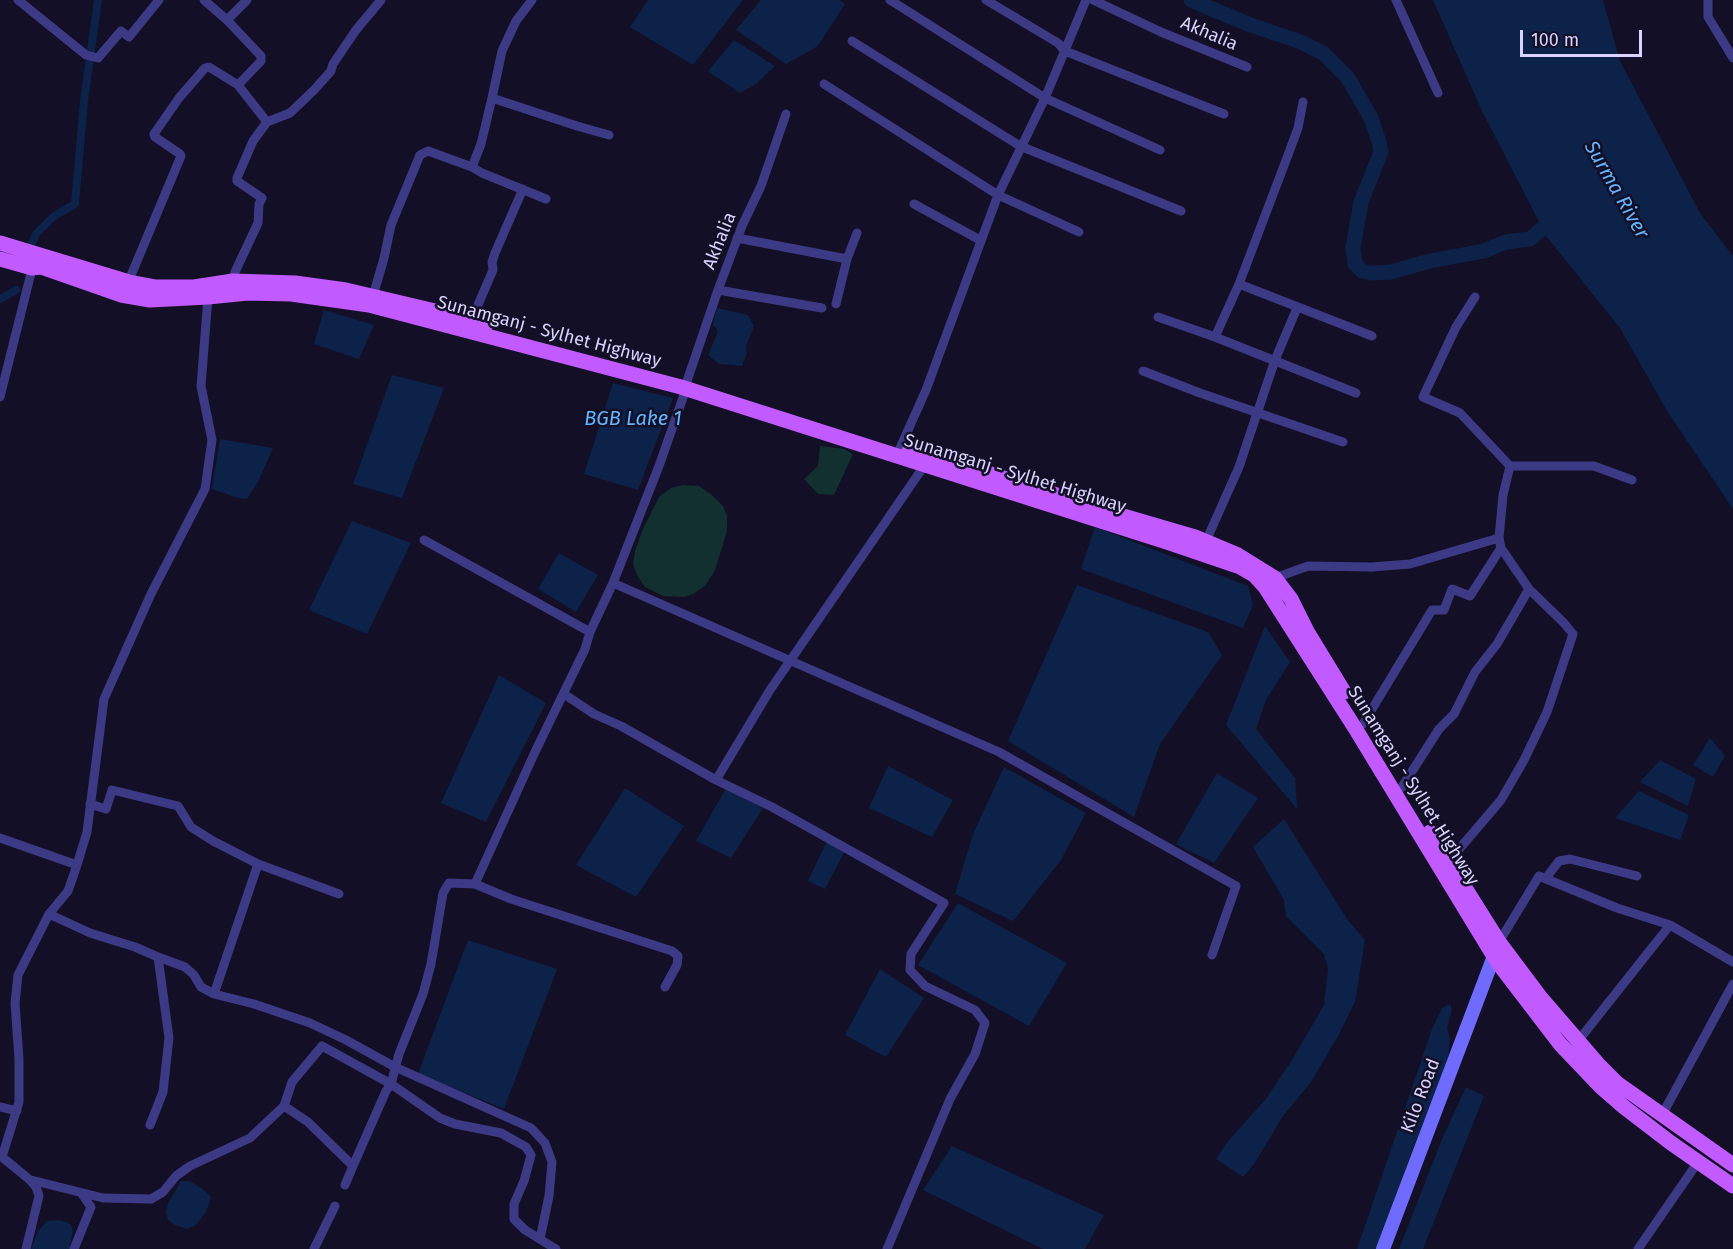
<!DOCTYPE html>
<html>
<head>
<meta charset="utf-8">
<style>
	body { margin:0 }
	#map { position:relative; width:1733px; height:1249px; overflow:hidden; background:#130f26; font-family:"Fira Sans",sans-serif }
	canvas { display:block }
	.scale { position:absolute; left:1520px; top:30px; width:122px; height:27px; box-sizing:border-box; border:3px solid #d9d4ff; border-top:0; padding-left:8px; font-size:18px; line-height:21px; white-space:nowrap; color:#d9d4ff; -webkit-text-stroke:4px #130f26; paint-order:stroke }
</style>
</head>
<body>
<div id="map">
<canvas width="1733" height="1249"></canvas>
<div class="scale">100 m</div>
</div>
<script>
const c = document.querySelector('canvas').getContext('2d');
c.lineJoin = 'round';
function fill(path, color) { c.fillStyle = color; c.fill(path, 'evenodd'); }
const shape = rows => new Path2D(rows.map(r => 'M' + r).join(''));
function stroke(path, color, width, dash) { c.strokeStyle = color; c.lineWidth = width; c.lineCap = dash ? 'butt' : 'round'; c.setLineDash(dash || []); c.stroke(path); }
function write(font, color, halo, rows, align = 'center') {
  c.font = font + ' "Fira Sans",sans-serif'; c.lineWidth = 5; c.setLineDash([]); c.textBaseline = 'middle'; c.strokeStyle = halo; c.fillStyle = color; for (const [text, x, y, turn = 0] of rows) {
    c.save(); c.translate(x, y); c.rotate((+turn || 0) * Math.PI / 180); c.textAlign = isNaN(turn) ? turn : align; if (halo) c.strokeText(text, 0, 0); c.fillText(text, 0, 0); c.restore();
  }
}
fill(shape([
	[820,446,844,449,853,454,834,495,818,494,804,479,818,466],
	[683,485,699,486,712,495,723,506,727,516,727,531,715,570,705,586,693,594,684,597,663,596,645,587,637,575,633,564,635,551,643,529,659,497,671,488]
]), '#12302f');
fill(shape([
	[648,0,743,0,693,65,630,27],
	[761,0,840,0,845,4,818,46,786,64,736,30],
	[1433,0,1603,0,1620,61,1700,213,1733,256,1733,509,1667,411,1620,328,1547,237,1482,111],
	[734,40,775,66,757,83,740,93,708,71],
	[717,308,748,315,754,326,746,346,747,353,742,366,719,364,708,355,718,331,713,325],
	[324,310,374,325,359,359,314,344],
	[392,375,444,388,402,498,353,484],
	[613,383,673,398,638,490,584,474],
	[220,439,273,448,258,482,247,499,238,498,212,489],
	[352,521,411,543,367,634,309,610],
	[1095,527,1248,586,1253,605,1243,628,1081,569],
	[559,553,598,575,576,612,538,589],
	[1077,585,1208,632,1222,655,1160,744,1134,817,1008,741],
	[1265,626,1290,662,1266,700,1256,729,1295,778,1297,809,1226,725],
	[499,675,546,703,486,822,441,803],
	[1710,738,1725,756,1713,777,1693,765],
	[1660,760,1696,779,1688,806,1640,782],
	[888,766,953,800,932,837,869,808],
	[1004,767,1086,813,1061,860,1013,921,955,894,973,834],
	[1217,773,1258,798,1214,863,1176,844],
	[625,788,684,826,636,897,576,865],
	[726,788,763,808,731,858,696,841],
	[1639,791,1689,815,1680,840,1615,818],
	[1284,819,1347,919,1365,940,1355,1002,1338,1036,1311,1082,1283,1116,1255,1163,1243,1177,1216,1159,1228,1141,1265,1100,1292,1060,1324,1005,1328,969,1324,954,1286,916,1284,900,1253,847],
	[827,841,846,849,825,889,808,881],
	[958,903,1067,963,1029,1026,918,965],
	[468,940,557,969,504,1109,418,1074],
	[880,969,924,998,886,1057,845,1035],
	[1450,1004,1452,1009,1447,1028,1450,1038,1448,1059,1413,1148,1377,1249,1357,1249,1432,1029,1442,1008],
	[1466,1087,1484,1096,1423,1249,1399,1249,1442,1139],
	[952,1146,1104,1215,1085,1249,1043,1249,923,1190],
	[181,1181,189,1181,202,1188,211,1197,206,1212,196,1225,187,1229,175,1225,168,1220,166,1212,168,1203],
	[59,1220,69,1223,73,1229,70,1249,31,1249,38,1231,47,1221]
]), '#0c2248');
stroke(shape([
	[32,243,36,234,54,216,75,204,84,101,98,0],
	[0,299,16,290]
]), '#0c2248', 8);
stroke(shape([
	[1191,0,1248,24,1301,42,1323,53,1348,78,1371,118,1379,142,1381,152,1361,202,1353,248,1355,264,1362,271,1371,273,1391,272,1430,261,1484,251,1506,242,1530,239,1557,216]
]), '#0c2248', 15);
stroke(shape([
	[18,0,86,55,98,58,121,31,129,37,159,0],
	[204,0,227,20,247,0],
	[890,0,1045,98,1160,150],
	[986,0,1058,43,1065,51,1224,114],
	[1093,0,1161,32,1247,67],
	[1396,0,1438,93],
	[1708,0,1708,17,1733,58],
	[852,41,1020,146,1181,211],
	[824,84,998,195,1079,232],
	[238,85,267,122],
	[492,98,502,51,516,21,532,0],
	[472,167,482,173,546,199],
	[914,204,980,240],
	[737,238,847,259],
	[233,281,235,272,258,223,259,204,262,198,237,181,237,178,253,141,267,122,290,113,314,90,331,71,333,64,356,30,381,0],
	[1239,284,1372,336],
	[127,285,181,156,180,154,155,137,154,134,179,98,205,68,209,67,238,85,261,61,261,56,227,20],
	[718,290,822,308],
	[373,296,384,258,391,225,420,155,428,151,472,167,481,144,492,98,577,126,609,135],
	[1475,297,1456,327,1423,397,1460,413,1510,466,1594,466,1632,480],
	[836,304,847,259,857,233],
	[1158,317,1215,337,1356,393],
	[471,321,493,270,492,262,495,253,523,189],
	[1215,337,1239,284,1288,155,1298,128,1303,102],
	[1143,371,1200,393,1343,442],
	[687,381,718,290,742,226,761,186,786,114],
	[0,397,33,265],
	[900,448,926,390,998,195,1045,98,1086,0],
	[424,540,590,632],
	[1206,541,1239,467,1275,360,1297,308],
	[1275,578,1308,566,1372,567,1410,564,1499,538],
	[613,583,999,752,1236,886,1212,955],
	[564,694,594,714,621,726,716,780,772,807,944,903,911,954,910,970,925,986,975,1010,985,1023,975,1054,950,1099,887,1249],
	[1363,724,1432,610,1444,610,1452,589,1470,596,1501,548],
	[716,780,770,690,924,466],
	[1402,787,1439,729,1454,714,1475,672,1497,644,1529,589],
	[90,804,106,809,112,790,178,806,191,827,213,841,258,864,339,894],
	[0,838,77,865],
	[1449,861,1501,800,1524,760,1547,712,1573,634,1564,623,1529,589,1501,548,1499,538,1503,495,1510,466],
	[1546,878,1559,861,1570,859,1637,876],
	[475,884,511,899,672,951,678,956,677,965,665,987],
	[49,914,90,933,135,947,158,957,169,1038,163,1092,150,1125],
	[1499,942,1539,876,1617,908,1670,925,1733,962],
	[158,957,185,967,194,975,201,987,214,994,254,1004,310,1023,346,1040,395,1067,531,1128,545,1143,552,1162,549,1196,540,1239],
	[214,994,258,864],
	[1578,1041,1670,925],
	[284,1106,308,1122,353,1166,345,1185],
	[0,1107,17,1111],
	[1662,1115,1733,984],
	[353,1166,386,1091,391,1084,399,1054,423,994,431,964,443,893,449,883,475,884,535,752,585,649,590,632,613,583,659,466,686,389],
	[31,1180,103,1198,151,1199,163,1192,176,1176,190,1166,250,1138,284,1106,292,1082,322,1046,391,1084,440,1118,455,1124,501,1133,526,1147,531,1155,524,1181,514,1204,514,1219,525,1230,556,1249],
	[26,1249,39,1196,36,1187,30,1180,2,1157,19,1102,19,1059,15,1003,18,975,49,914,68,891,77,865,87,832,104,699,151,594,205,489,212,440,201,386,208,297],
	[74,1249,91,1207,82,1194],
	[314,1249,335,1206],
	[1638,1249,1698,1162]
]), '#3d3a85', 9);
stroke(shape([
	[1383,1249,1494,956]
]), '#6f6bff', 14);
stroke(shape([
	[0,243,129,282,156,287,194,287,233,281,295,283,346,290,452,315,486,325],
	[0,259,32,268,41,267,121,295,150,300,208,297,248,293,291,294,369,305,681,387,1167,542,1240,567,1254,575,1265,587,1355,728,1498,963,1560,1044,1601,1087,1624,1107,1671,1143,1733,1186],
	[909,451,981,471,1113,513,1195,537,1238,555,1275,578,1291,599,1308,633,1344,692],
	[1430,832,1499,942,1541,998,1598,1064,1617,1083,1733,1165]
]), '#c25bff', 15);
write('18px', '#d9d4ff', '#130f26', [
	["Akhalia",1209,34,23],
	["Akhalia",720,241,-68],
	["Sunamganj - Sylhet Highway",549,332,15],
	["Sunamganj - Sylhet Highway",1015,474,17],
	["Sunamganj - Sylhet Highway",1413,786,58],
	["Kilo Road",1421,1096,-69]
]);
write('italic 20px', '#62b6ff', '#130f26', [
	["Surma River",1616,190,60],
	["BGB Lake 1",633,419]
]);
</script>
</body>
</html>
